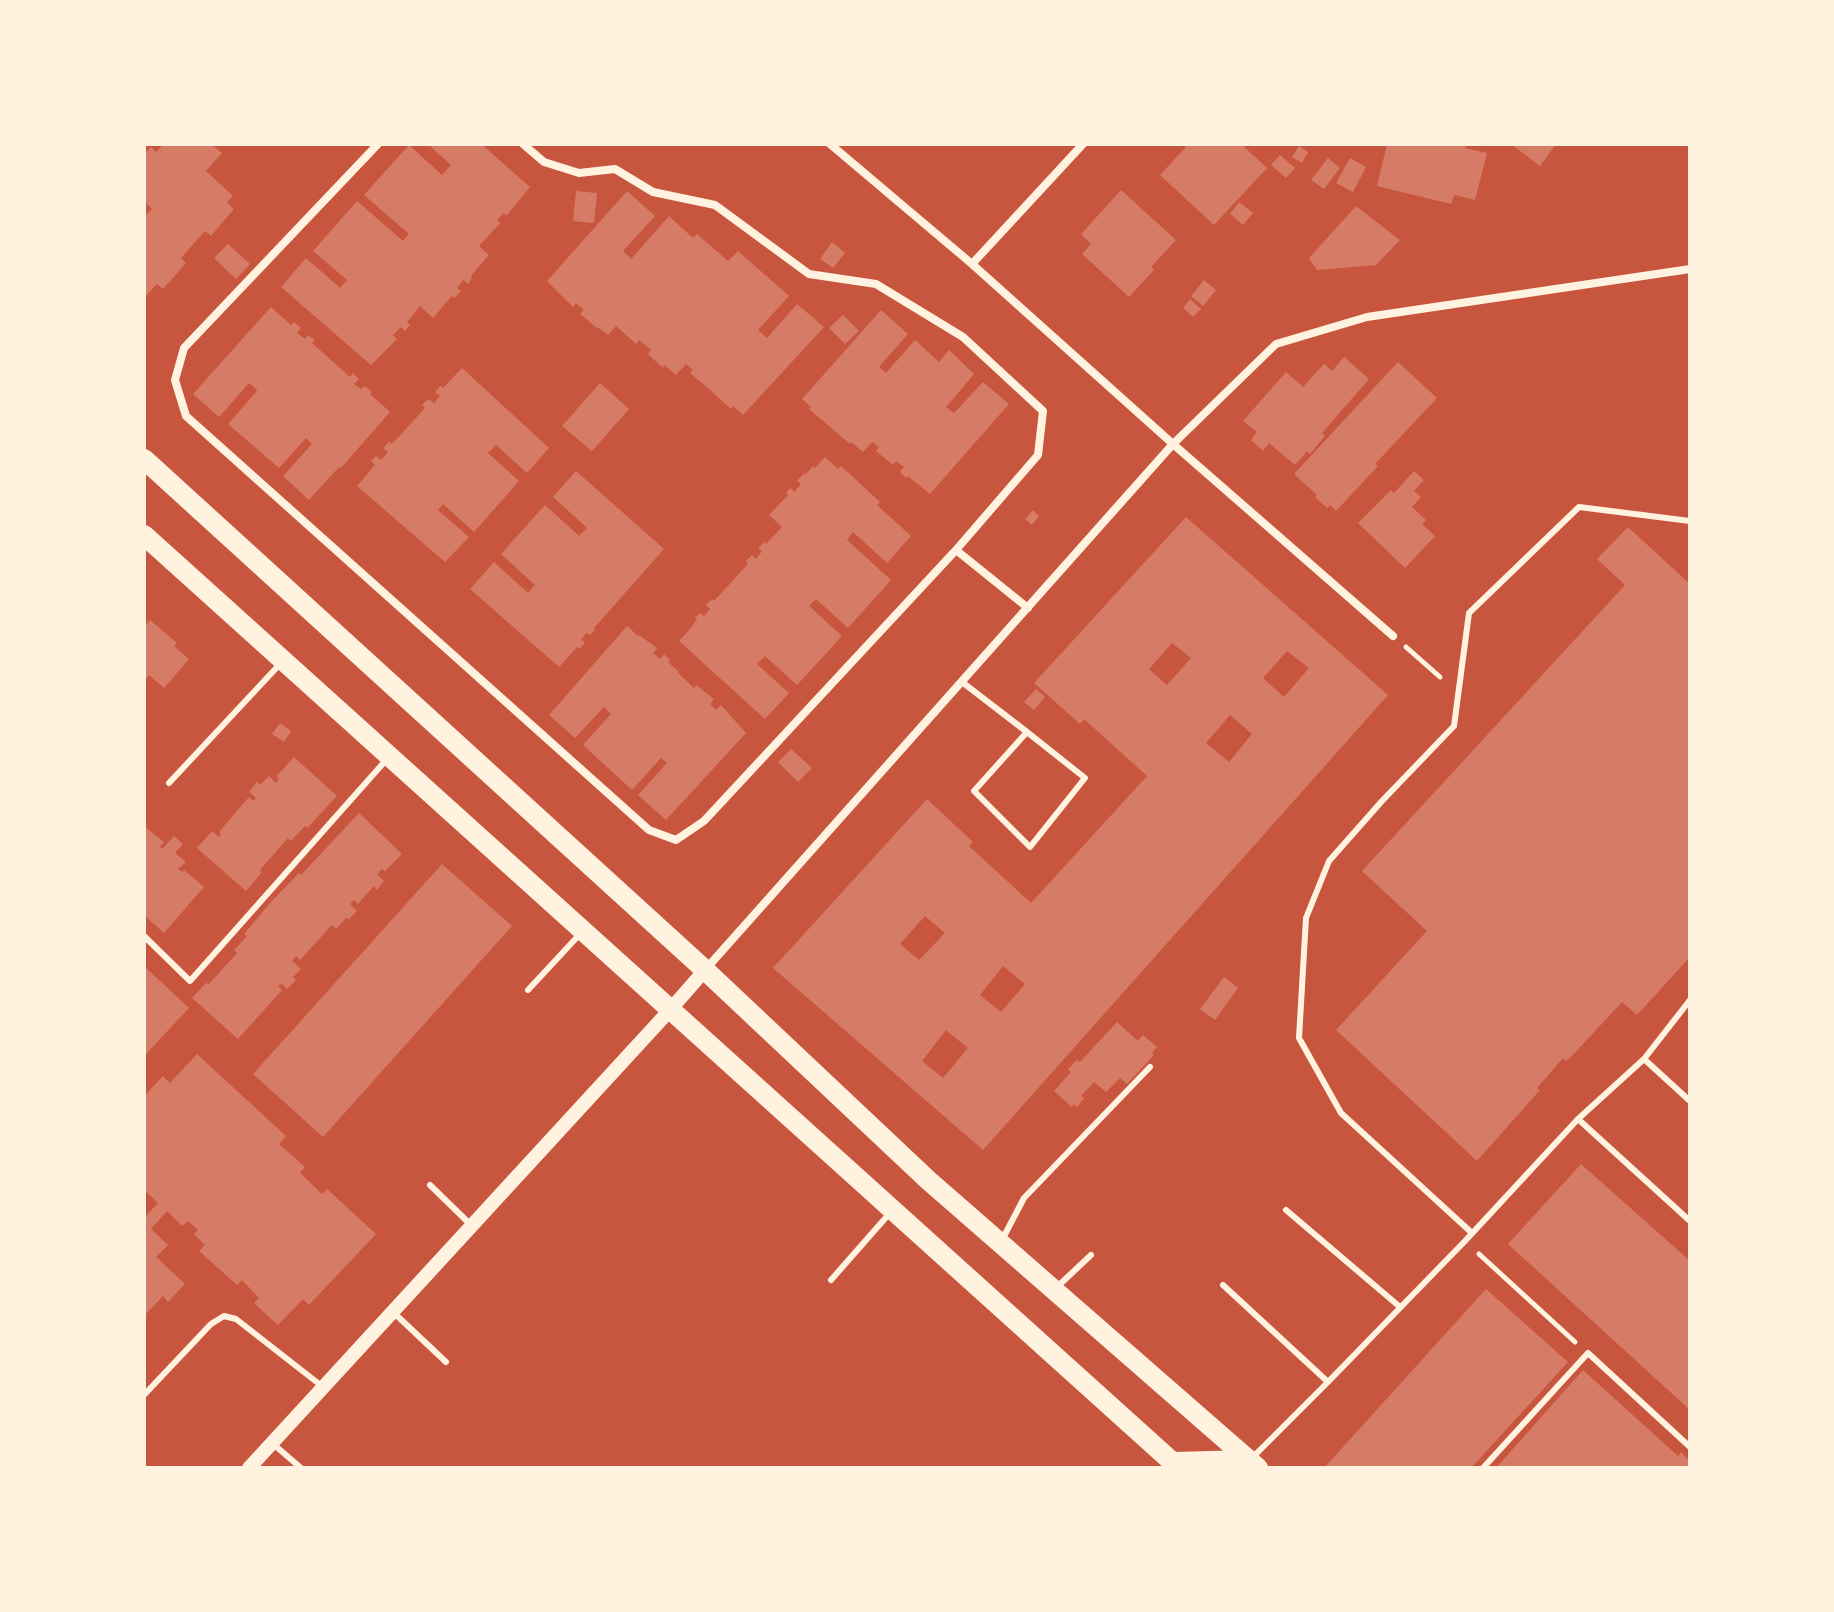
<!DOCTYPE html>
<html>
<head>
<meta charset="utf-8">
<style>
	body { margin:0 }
	#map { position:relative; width:1834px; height:1612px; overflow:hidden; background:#c8553d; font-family:Mulish,sans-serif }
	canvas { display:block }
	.frame { position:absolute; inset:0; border:146px solid #fff3e0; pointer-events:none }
</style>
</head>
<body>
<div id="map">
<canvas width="1834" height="1612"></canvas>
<div class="frame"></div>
</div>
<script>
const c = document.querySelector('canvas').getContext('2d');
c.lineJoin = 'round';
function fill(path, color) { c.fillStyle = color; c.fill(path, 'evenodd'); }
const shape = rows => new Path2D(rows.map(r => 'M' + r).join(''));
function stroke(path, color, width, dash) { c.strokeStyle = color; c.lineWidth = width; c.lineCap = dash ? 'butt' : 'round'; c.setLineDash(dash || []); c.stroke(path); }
fill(shape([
	[164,144,211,144,222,153,206,171,233,196,227,202,234,209,211,236,205,231,181,258,186,263,163,289,157,284,144,298,144,217,152,209,144,201,144,154,151,147,156,152],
	[428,144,481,144,530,187,506,216,504,213,497,220,500,223,479,246,489,255,471,276,472,278,468,284,463,280,457,288,461,291,454,298,452,296,433,318,420,306,407,322,410,325,405,331,401,327,393,335,397,339,371,365,281,287,306,258,340,288,347,280,313,251,357,201,403,241,409,234,364,195,409,145,442,175,451,165],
	[1183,144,1241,144,1267,168,1214,225,1160,175,1186,147],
	[1387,144,1466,144,1465,148,1487,153,1475,200,1454,195,1451,204,1377,186],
	[1511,144,1556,144,1540,166],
	[1299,146,1308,152,1302,163,1292,157],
	[1280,155,1295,168,1286,178,1271,165],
	[1328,158,1340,168,1324,189,1311,180],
	[1350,158,1366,167,1353,192,1336,183],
	[1121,190,1176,240,1151,267,1154,270,1129,297,1082,254,1091,244,1081,234],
	[576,191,597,193,594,223,573,221],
	[627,191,655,216,623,251,631,259,669,216,693,238,697,234,728,261,738,251,789,296,758,330,767,338,797,304,824,327,743,415,733,406,731,409,708,388,690,373,693,370,686,364,676,375,664,365,663,368,648,354,651,350,639,340,636,344,616,326,608,335,598,327,597,328,580,314,584,310,576,303,573,307,547,281],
	[1239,202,1253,213,1243,225,1230,214],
	[1356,206,1400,240,1376,265,1317,270,1309,258],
	[832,242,845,253,833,268,820,259],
	[228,244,250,264,236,279,214,258],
	[1204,280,1216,290,1203,306,1191,296],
	[1190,299,1201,309,1193,317,1183,308],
	[271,307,291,325,294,322,301,328,297,333,305,339,308,335,315,340,312,343,350,377,353,373,359,379,354,384,361,389,365,386,372,392,370,394,390,412,341,468,339,467,309,500,283,476,312,444,306,438,279,468,228,424,257,391,255,388,249,383,219,417,193,394],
	[881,310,908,334,879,367,886,373,915,340,939,362,949,350,974,374,946,407,954,413,983,382,1009,404,930,494,908,476,906,478,900,472,904,467,896,461,893,465,876,451,879,447,872,442,863,452,851,442,850,444,809,409,811,407,802,399],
	[843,315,859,331,845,344,829,328],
	[1344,357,1369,379,1322,433,1325,436,1310,454,1307,451,1295,465,1269,443,1263,451,1251,440,1257,432,1243,421,1286,372,1303,387,1324,364,1332,371],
	[1398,362,1437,398,1375,464,1378,466,1336,511,1330,505,1327,508,1315,497,1317,495,1294,474],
	[462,368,549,448,527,473,496,445,488,453,519,481,474,532,443,504,438,510,469,537,445,562,357,486,375,465,371,461,376,456,381,460,384,457,388,452,383,448,389,442,392,444,425,408,422,405,428,399,434,403,440,396,435,392,440,386,443,388],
	[600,383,629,409,592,451,562,426],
	[825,457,838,469,841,466,880,502,877,505,911,536,887,563,853,532,847,540,891,580,848,628,816,599,809,606,842,636,797,685,765,656,757,664,789,693,765,719,679,641,690,629,697,619,695,618,700,613,704,616,710,609,706,605,712,599,714,601,748,564,746,561,752,555,756,559,762,551,758,548,764,542,766,544,782,527,769,515,788,495,786,493,791,488,794,492,801,484,797,481,804,473,805,475,813,466,815,468],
	[576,471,664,549,594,628,595,630,590,635,587,633,581,639,585,643,579,649,577,647,559,667,470,589,494,562,528,593,535,585,501,554,545,505,579,536,587,528,553,497],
	[1414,471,1424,480,1414,491,1421,497,1412,507,1426,520,1422,524,1435,536,1405,568,1358,523,1391,490,1394,493],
	[1033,510,1039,516,1032,525,1025,519],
	[1186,517,1388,695,983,1150,773,968,927,799,973,842,969,846,1031,903,1147,776,1084,719,1080,724,1034,683],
	[1172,643,1191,658,1167,685,1149,669],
	[1287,651,1309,668,1284,697,1263,678],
	[1230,715,1252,734,1229,762,1206,743],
	[925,916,945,933,919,960,900,944],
	[1003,966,1025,984,1001,1012,980,995],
	[946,1030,968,1048,943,1078,922,1061],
	[1628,527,1690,584,1690,957,1637,1015,1622,1002,1571,1057,1566,1061,1563,1058,1537,1088,1540,1090,1477,1161,1336,1030,1427,931,1362,871,1625,585,1597,559],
	[150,620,177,643,174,646,189,659,164,688,149,675,144,681,144,627],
	[627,626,638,636,639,635,657,648,653,653,660,659,664,654,670,660,668,662,679,672,678,673,694,688,696,685,714,699,710,704,716,710,721,705,746,733,666,820,638,795,667,763,661,758,632,790,583,745,611,714,604,707,575,738,549,715],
	[1036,689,1045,697,1034,710,1024,702],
	[280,723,291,731,284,742,272,734],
	[791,749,812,768,798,782,778,762],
	[294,757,337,796,307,828,305,826,291,841,288,838,260,870,262,872,246,891,197,848,212,831,219,837,221,834,219,832,249,797,253,801,256,798,249,792,257,782,260,785,269,776,276,783,279,779,277,776],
	[359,813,402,854,385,871,382,869,377,874,384,881,377,890,374,886,358,904,354,900,350,904,357,911,349,919,346,918,336,929,332,925,300,960,296,956,292,961,301,969,293,977,296,980,287,989,281,983,278,986,282,990,238,1039,192,998,206,983,209,984,237,953,234,950,247,936,244,934,271,902,299,873,301,875],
	[144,826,164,842,160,847,162,849,174,836,183,844,175,853,186,862,178,869,182,872,184,870,204,887,164,933,144,915],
	[442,864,512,926,323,1137,253,1074],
	[144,966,189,1008,146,1054,144,1053],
	[1224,977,1238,988,1215,1020,1200,1009],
	[1117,1022,1138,1041,1143,1035,1157,1047,1152,1053,1154,1055,1127,1084,1120,1078,1106,1092,1094,1082,1081,1096,1084,1098,1077,1107,1074,1104,1072,1107,1054,1091,1071,1072,1068,1069,1077,1060,1080,1062],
	[197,1054,286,1136,279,1144,305,1167,300,1173,322,1194,327,1189,376,1234,309,1305,303,1299,278,1325,254,1303,259,1298,242,1280,237,1285,199,1251,205,1245,194,1234,198,1230,188,1221,182,1226,167,1211,151,1229,168,1245,156,1257,185,1284,168,1302,163,1296,144,1316,144,1218,158,1203,144,1190,144,1184,146,1182,144,1180,144,1096,163,1076,170,1083],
	[1581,1164,1690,1261,1690,1410,1508,1244],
	[1486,1289,1568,1362,1471,1468,1324,1468],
	[1583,1370,1678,1456,1681,1452,1690,1461,1690,1468,1496,1468]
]), '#d67c66');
stroke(shape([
	[1406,647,1440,677],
	[1479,1254,1575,1342]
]), '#fff3e0', 5);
stroke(shape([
	[962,682,1027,732,1085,778,1030,847,974,791,1027,732],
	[169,783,280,664],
	[144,936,190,981,387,759],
	[528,990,580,934],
	[1644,1059,1690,1101],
	[1578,1119,1690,1221],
	[430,1185,472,1226],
	[1286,1210,1400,1307],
	[1472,1233,1341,1113,1299,1038,1306,918,1329,861,1382,801,1454,726,1469,613,1579,507,1690,521],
	[1002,1240,1024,1198,1150,1067],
	[831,1280,889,1214],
	[1223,1285,1328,1382],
	[1057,1287,1091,1255],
	[393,1312,446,1362],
	[144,1395,211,1324,224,1316,236,1319,323,1387],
	[272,1443,301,1468],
	[1253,1457,1328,1382,1465,1241,1578,1119,1644,1059,1690,1000],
	[1483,1468,1588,1353,1690,1447]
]), '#fff3e0', 6);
stroke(shape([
	[378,144,184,348,175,380,186,416,649,830,676,840,704,821,956,550,1038,455,1043,411,963,337,876,284,809,274,715,205,653,192,615,169,579,173,544,162,523,144],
	[830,144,972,264,1173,444,1393,636],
	[972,264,1083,144],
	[956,550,1028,608],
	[705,970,1173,444,1276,344,1367,317,1690,269]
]), '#fff3e0', 8);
stroke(shape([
	[249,1468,670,1010,705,970]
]), '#fff3e0', 14);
stroke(shape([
	[144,459,705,970,928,1180,1258,1468],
	[144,535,1179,1468],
	[1173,1462,1250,1460]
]), '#fff3e0', 20);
</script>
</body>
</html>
